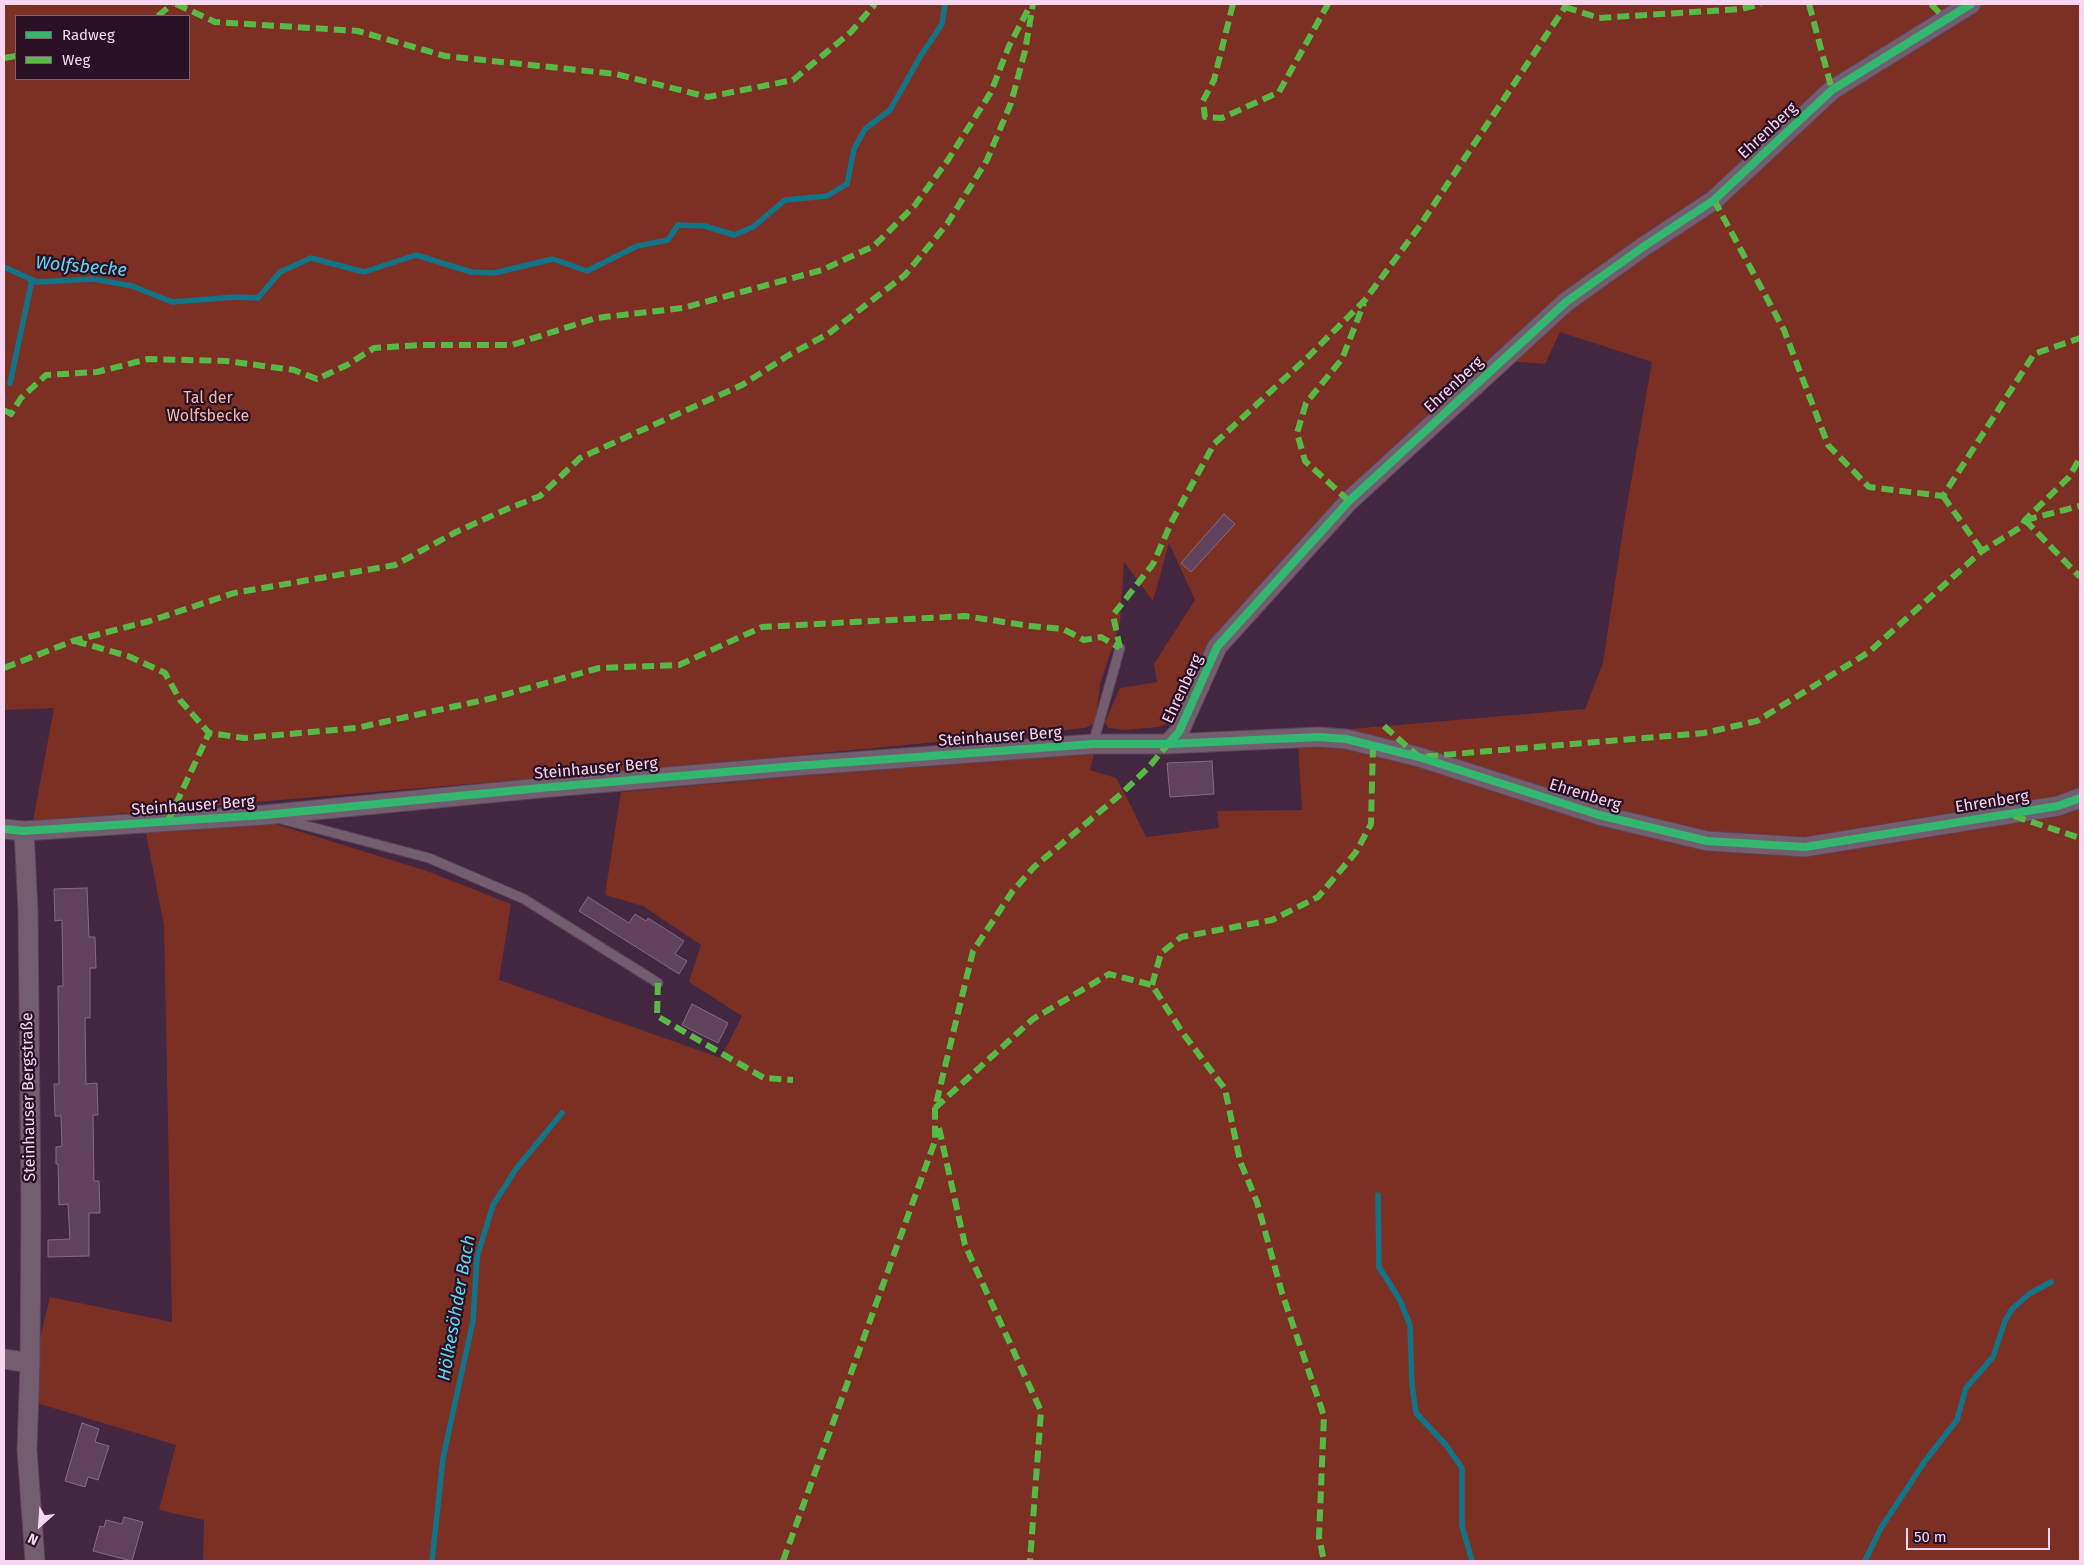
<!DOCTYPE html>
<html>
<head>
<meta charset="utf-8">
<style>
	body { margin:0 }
	#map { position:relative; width:2084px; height:1565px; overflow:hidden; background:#43263f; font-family:"Fira Sans",sans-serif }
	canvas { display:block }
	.frame { position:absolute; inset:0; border:5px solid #f8d6f0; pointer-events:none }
	.legend { position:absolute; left:15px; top:15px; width:175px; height:65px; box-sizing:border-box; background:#281124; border:1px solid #7b6076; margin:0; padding:6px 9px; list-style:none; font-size:15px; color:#f8d6f0 }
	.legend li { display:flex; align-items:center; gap:10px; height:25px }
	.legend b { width:25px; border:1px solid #7b6076 }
	.north { position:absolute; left:15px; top:1500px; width:50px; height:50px; -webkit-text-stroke:4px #281124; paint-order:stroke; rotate:206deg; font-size:14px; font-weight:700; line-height:20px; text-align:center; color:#f8d6f0 }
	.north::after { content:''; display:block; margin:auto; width:18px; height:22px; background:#f8d6f0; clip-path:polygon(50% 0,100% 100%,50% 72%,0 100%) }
	.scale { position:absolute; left:1906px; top:1528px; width:144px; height:22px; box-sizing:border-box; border:2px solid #f8d6f0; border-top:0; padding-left:6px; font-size:15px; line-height:18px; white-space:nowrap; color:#f8d6f0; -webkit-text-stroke:4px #281124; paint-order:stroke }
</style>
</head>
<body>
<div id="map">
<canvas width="2084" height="1565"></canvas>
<div class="frame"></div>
<ul class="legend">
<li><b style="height:6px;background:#33b770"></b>Radweg</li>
<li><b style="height:6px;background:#58b947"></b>Weg</li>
</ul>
<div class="north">N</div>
<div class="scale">50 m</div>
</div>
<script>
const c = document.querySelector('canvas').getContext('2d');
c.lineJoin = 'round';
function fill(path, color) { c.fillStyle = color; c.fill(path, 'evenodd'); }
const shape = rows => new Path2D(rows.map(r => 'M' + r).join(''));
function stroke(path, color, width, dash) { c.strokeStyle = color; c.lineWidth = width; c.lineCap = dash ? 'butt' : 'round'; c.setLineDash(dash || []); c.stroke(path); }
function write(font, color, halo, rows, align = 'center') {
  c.font = font + ' "Fira Sans",sans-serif'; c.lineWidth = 4.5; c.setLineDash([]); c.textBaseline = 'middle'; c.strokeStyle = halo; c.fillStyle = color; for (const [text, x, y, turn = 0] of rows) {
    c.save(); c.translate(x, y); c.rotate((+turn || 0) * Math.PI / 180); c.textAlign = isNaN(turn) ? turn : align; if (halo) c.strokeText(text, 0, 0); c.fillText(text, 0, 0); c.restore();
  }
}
fill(shape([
	[4,4,2080,4,2080,1561,203,1561,204,1520,159,1510,176,1445,33,1402,34,1363,50,1297,172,1322,164,925,145,829,269,822,427,871,511,904,499,980,721,1058,742,1016,689,982,701,945,643,906,605,895,621,792,1095,750,1090,770,1116,778,1126,796,1146,837,1219,828,1217,811,1302,810,1298,744,1304,733,1585,709,1603,663,1625,517,1652,362,1560,332,1545,364,1507,361,1348,509,1220,641,1176,719,1159,727,1125,730,1108,728,1105,722,1120,688,1157,682,1154,664,1195,600,1169,543,1153,601,1124,562,1120,624,1100,684,1096,718,1093,724,1085,728,716,763,33,821,54,708,4,710],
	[16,16,189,16,189,79,16,79]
]), '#7c3024');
stroke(shape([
	[4,267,37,282,94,279,132,286,172,302,236,297,258,298,280,272,311,258,364,272,416,255,471,272,494,273,553,259,587,271,637,246,668,240,678,225,705,226,734,235,753,227,785,200,827,196,847,184,854,149,865,129,890,110,920,57,942,24,945,4],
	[10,383,32,280],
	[1378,1195,1379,1267,1400,1300,1410,1325,1412,1385,1416,1413,1446,1445,1462,1468,1462,1526,1472,1561],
	[432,1561,443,1458,473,1321,477,1257,493,1205,516,1169,562,1113],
	[1865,1561,1881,1528,1925,1461,1957,1420,1966,1388,1993,1357,2005,1321,2012,1309,2029,1294,2051,1282]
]), '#127488', 5.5);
const building = shape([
	[1224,514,1235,524,1191,572,1181,563,1224,514],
	[1212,761,1214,794,1170,797,1167,763,1212,761],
	[87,888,89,937,95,937,96,968,90,968,90,1018,85,1018,86,1084,97,1083,98,1115,93,1115,94,1181,99,1181,100,1213,89,1213,89,1256,48,1257,48,1240,70,1239,68,1204,59,1205,58,1164,56,1164,56,1147,62,1146,61,1116,55,1116,54,1084,59,1084,58,986,63,986,62,920,55,921,54,889,87,888],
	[588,897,629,923,635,914,646,921,648,918,684,941,675,954,687,961,679,974,579,911,588,897],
	[692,1004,728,1023,718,1043,682,1025,692,1004],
	[82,1423,99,1429,95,1442,109,1446,98,1480,88,1477,85,1487,65,1481,82,1423],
	[124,1517,143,1522,132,1561,93,1551,100,1526,104,1527,106,1520,122,1524,124,1517]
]);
fill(building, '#60425c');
stroke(building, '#856c81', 1);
const service = shape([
	[1093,744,1120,648],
	[281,819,429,858,524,899,658,983]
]);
const minor = shape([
	[1168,744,1179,732,1217,647,1349,501,1566,302,1643,247,1714,200,1832,90,1971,4],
	[4,829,24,831,264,815,540,788,795,766,1093,744,1168,744,1318,737,1346,739,1419,757,1599,815,1707,841,1805,847,2058,806,2080,798],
	[24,831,28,911,31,1213,30,1363,27,1450,35,1561],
	[4,1359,30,1363]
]);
stroke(service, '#5d4359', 11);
stroke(minor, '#5d4359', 21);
stroke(service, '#735e70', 9);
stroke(minor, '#735e70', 19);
stroke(shape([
	[176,4,215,22,358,31,445,56,616,74,708,97,793,80,851,32,875,4],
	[1233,4,1214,80,1203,101,1205,117,1222,118,1279,92,1328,4],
	[1809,4,1832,90],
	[1931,4,1945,19],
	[1565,7,1599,18,1741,9,1761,4],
	[158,16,172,4],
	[4,58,16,56],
	[1714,200,1784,330,1828,445,1869,487,1943,496,2034,354,2080,338],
	[4,410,11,414,21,398,46,375,97,372,148,359,226,361,294,370,317,379,347,365,374,348,419,345,512,345,596,318,683,308,822,270,874,246,915,205,948,160,991,92,1009,46,1030,6],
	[1943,496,1982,551],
	[1349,501,1305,461,1297,433,1306,403,1342,359,1364,303],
	[2025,520,2080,577],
	[2025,520,2080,506],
	[75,641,128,656,165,673,180,700,209,733,244,738,356,728,493,698,599,668,679,665,762,627,965,616,1030,626,1063,629,1084,640,1101,637,1120,648],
	[1120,648,1113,615,1153,564,1172,521,1214,444,1310,355,1365,300,1419,227,1567,4],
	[4,668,73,641,150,621,234,593,395,565,456,532,507,509,540,496,580,458,742,385,789,355,828,334,905,275,947,224,987,160,1011,103,1025,51,1033,4],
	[1384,726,1419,757,1704,733,1757,721,1869,652,1982,551,2021,527,2025,520,2069,477,2080,458],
	[2014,816,2080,838],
	[168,821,209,733],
	[658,983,657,1016,764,1078,793,1080],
	[1152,985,1161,953,1181,937,1272,920,1318,897,1356,852,1371,824,1373,745],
	[935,1108,1033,1019,1109,974,1152,985,1182,1032,1225,1089,1240,1161,1257,1202,1282,1293,1324,1416,1319,1537,1324,1561],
	[939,1128,965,1245,1041,1411,1030,1561],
	[783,1561,935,1141,935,1108,973,951,1012,892,1034,867,1121,794,1149,767,1168,744]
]), '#58b947', 6, [12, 6]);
stroke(shape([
	[1168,744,1179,732,1217,647,1349,501,1566,302,1643,247,1714,200,1832,90,1971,4],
	[4,829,24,831,264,815,540,788,795,766,1093,744,1168,744,1318,737,1346,739,1419,757,1599,815,1707,841,1805,847,2058,806,2080,798]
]), '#33b770', 8);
write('16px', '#f8d6f0', '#281124', [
	["Ehrenberg",1768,131,-43],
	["Ehrenberg",1454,385,-43],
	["Ehrenberg",1183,689,-65],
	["Steinhauser Berg",1000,737,-4],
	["Steinhauser Berg",596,769,-5],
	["Ehrenberg",1585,795,17],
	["Ehrenberg",1992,802,-9],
	["Steinhauser Berg",193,806,-4],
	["Steinhauser Bergstraße",29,1097,-91]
]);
write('16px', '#f6baac', '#281124', [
	["Tal der",208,399],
	["Wolfsbecke",208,417]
]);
write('italic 18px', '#62d7ef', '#281124', [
	["Wolfsbecke",81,267,5],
	["Hölkesöhder Bach",457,1308,-80]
]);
</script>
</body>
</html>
